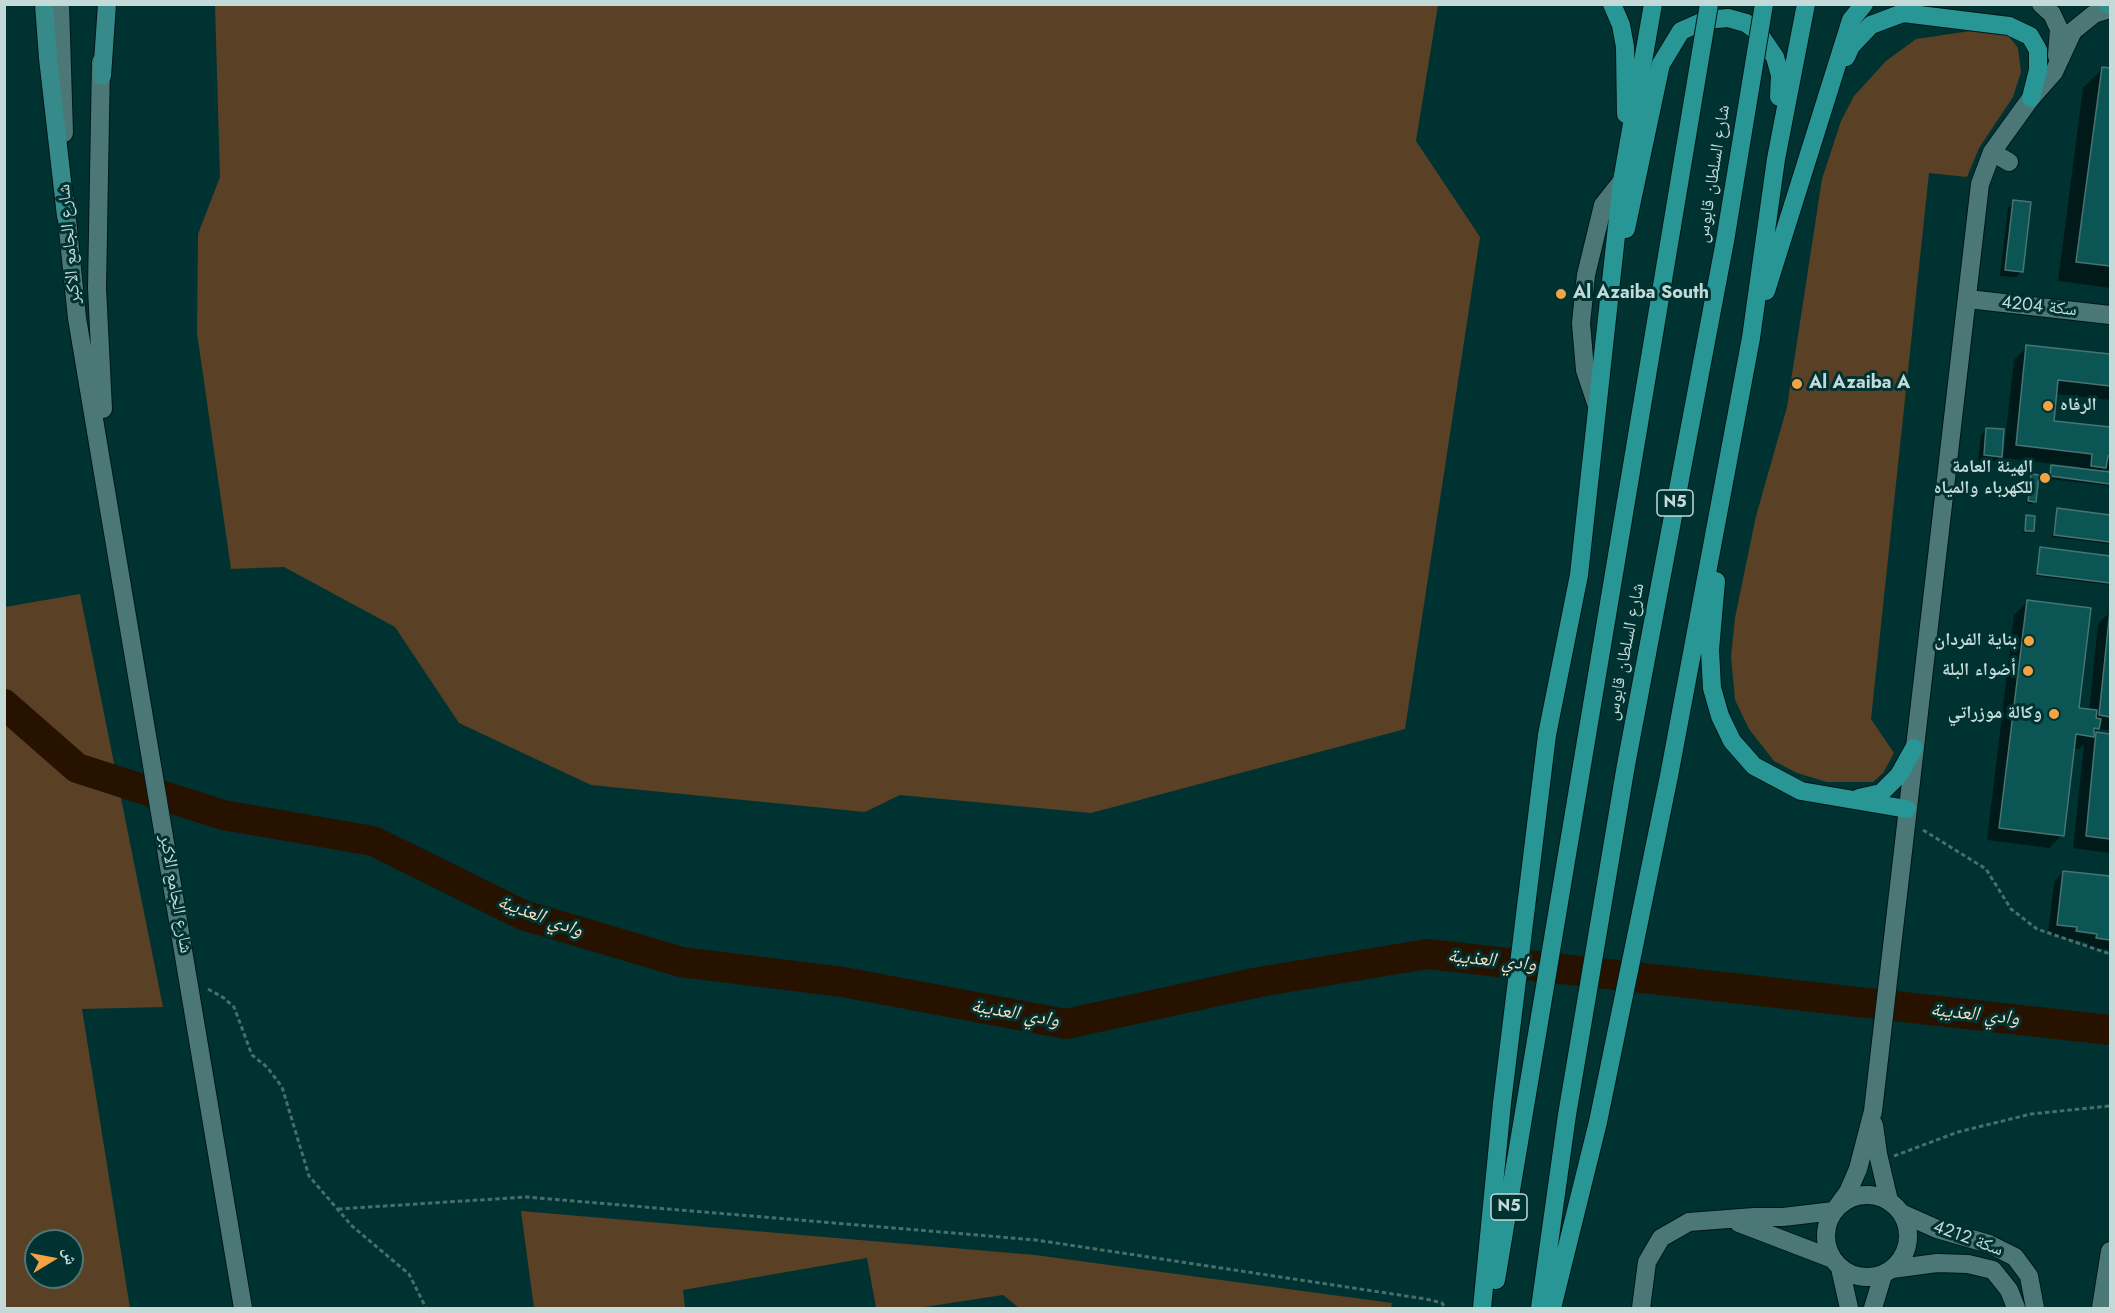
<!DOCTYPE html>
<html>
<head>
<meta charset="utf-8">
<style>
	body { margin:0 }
	#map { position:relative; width:2115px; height:1313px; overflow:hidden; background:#003231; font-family:Jost,"Noto Naskh Arabic",sans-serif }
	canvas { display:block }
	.frame { position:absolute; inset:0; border:6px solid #c3dad9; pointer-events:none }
	.north { position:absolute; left:24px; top:1229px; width:60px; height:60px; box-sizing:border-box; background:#003231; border:2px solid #4e7574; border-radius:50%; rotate:80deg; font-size:16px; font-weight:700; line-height:24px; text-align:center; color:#c3dad9 }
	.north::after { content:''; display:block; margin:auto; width:21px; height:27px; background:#f4a344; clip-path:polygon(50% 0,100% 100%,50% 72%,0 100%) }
</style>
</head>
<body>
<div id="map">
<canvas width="2115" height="1313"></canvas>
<div class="frame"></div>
<div class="north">ش</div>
</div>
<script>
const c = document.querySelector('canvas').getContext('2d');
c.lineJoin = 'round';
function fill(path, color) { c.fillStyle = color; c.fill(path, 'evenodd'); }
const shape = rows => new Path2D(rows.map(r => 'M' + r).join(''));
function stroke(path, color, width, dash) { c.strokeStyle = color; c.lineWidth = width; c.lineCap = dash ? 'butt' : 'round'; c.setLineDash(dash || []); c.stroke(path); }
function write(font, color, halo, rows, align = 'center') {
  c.font = font + ' Jost,"Noto Naskh Arabic",sans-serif'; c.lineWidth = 6; c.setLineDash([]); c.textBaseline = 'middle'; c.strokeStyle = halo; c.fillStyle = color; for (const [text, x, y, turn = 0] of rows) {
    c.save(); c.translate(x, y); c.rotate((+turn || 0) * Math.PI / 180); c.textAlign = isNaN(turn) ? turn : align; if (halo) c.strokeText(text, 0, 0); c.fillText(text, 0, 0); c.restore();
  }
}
fill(shape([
	[215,5,1438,5,1416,141,1480,237,1405,729,1091,813,900,795,865,812,591,785,459,723,395,627,284,567,231,569,197,333,198,234,220,177],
	[1977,30,2008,35,2018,48,2021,72,2013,97,1979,148,1967,177,1929,173,1871,719,1894,753,1883,773,1873,782,1827,782,1797,773,1774,761,1749,729,1735,700,1731,657,1735,618,1756,516,1787,407,1822,179,1841,121,1854,96,1886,61,1916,39],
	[80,594,163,1007,82,1009,130,1308,5,1308,5,607],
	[36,1241,72,1241,72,1277,36,1277],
	[521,1211,1035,1255,1392,1303,1391,1308,1019,1308,1003,1295,918,1308,876,1308,867,1258,683,1290,685,1308,534,1308]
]), '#5a4024');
fill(shape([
	[2103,68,2110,69,2110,288,2058,281,2083,88],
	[2014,202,2022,271,2016,277,2000,276,2008,208],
	[2027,347,2110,356,2110,400,2055,394,2052,422,2110,429,2110,470,2103,469,2099,472,2110,474,2110,486,2048,479,2052,467,2080,470,2080,467,2003,458,2014,360],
	[1987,429,2000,456,1994,462,1978,461,1981,435],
	[2031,476,2034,501,2032,504,2026,503],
	[2057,510,2110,516,2110,544,2052,537],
	[2027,517,2032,531,2030,533,2023,533],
	[2041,549,2110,557,2110,585,2036,576],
	[2027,602,2077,709,2089,711,2098,624,2110,612,2110,730,2097,729,2092,734,2092,738,2097,734,2110,735,2110,853,2073,848,2084,744,2079,749,2073,748,2062,835,2049,848,1987,840,2014,615],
	[2063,872,2110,878,2109,950,2087,947,2088,943,2048,934,2054,882]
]), '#0007');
stroke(shape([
	[4,704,77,768,223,815,373,841,523,915,681,962,843,982,1066,1024,1259,982,1427,954,2110,1030]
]), '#271200', 30);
const building = shape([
	[2102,67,2110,68,2110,266,2076,262,2102,67],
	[2013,200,2031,202,2023,272,2005,270,2013,200],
	[2026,345,2110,354,2110,386,2058,380,2054,421,2110,427,2110,456,2108,456,2106,468,2091,466,2092,454,2016,445,2026,345],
	[1986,428,2004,429,2002,457,1984,455,1986,428],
	[2051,465,2110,472,2110,484,2050,476,2051,465],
	[2031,474,2039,475,2036,502,2028,501,2031,474],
	[2057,508,2110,515,2110,542,2054,535,2057,508],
	[2026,515,2035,516,2034,531,2025,531,2026,515],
	[2040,547,2110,556,2110,583,2037,574,2040,547],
	[2027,600,2091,608,2079,708,2097,710,2096,718,2101,719,2099,729,2094,728,2094,737,2076,734,2064,836,1999,828,2027,600],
	[2110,610,2110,717,2099,715,2110,610],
	[2096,732,2110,734,2110,839,2086,836,2096,732],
	[2063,871,2110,876,2110,940,2096,938,2097,934,2076,931,2077,927,2057,925,2063,871]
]);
fill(building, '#0b5554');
stroke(building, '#487473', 1.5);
const minor = shape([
	[60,4,64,133],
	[2041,4,2052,14,2059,29,2057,56],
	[101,62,97,288,103,409],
	[1992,152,2009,162],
	[65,200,77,318,243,1308],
	[1968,299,2110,315],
	[1596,403,1585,370,1581,323,1586,275,1603,205,1622,181],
	[1874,1125,1878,1154,1889,1201],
	'1826 1236a41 41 0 1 1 82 0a41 41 0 1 1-82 0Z',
	[1837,1207,1848,1192,1858,1169,1873,1111,1980,184,1992,152,2031,98,2054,72,2073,31,2094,14,2110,9],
	[1901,1213,1937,1229,1989,1244,2015,1257,2029,1276,2035,1308],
	[1739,1223,1833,1259],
	[1840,1268,1849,1308],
	[1892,1269,1937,1263,1968,1264,1993,1270,2009,1290,2016,1308],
	[1641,1308,1647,1262,1661,1238,1689,1222,1754,1217,1783,1217,1834,1211],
	[1873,1308,1883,1275],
	[2101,1308,2110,1251]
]);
const major = shape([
	[44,4,48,58,66,216],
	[2107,4,2110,5],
	[102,76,107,4]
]);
const highway = shape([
	[1612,4,1621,25,1625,47,1626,114],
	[1846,57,1851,46,1871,25,1903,13,2009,26,2030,36,2038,50,2038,70,2031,98],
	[1626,229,1661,64,1681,31,1706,20,1728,18,1746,23,1758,32,1775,57,1780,75,1779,97],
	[1766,291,1851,20,1864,4],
	[1716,581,1710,650,1712,688,1720,716,1732,741,1754,766,1801,791,1907,809],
	[1859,798,1881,793,1899,775,1914,748],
	[1496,1280,1672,226],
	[1482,1308,1502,1103,1547,735,1579,575,1622,181,1653,4],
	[1540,1308,1567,1115,1626,765,1725,241],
	[1552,1308,1598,1122,1669,776,1751,338,1776,159,1806,4]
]);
stroke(minor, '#011717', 20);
stroke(major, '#011717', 20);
stroke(highway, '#011717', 20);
stroke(shape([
	[1923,830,1986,869,2011,909,2037,929,2110,954],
	[208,989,224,998,234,1007,252,1055,267,1067,282,1087,309,1176,352,1226,409,1274,426,1308],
	[1894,1156,1958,1132,2031,1114,2110,1106],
	[338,1209,526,1197,1036,1240,1426,1299,1442,1303,1445,1308]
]), '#476f6e', 3, [4.5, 3]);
stroke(minor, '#4b7877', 18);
stroke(major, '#368a89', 18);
stroke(highway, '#289695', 18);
const highwayBridge = shape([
	[1672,226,1709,4],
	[1725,241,1764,4]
]);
stroke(highwayBridge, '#011717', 20, []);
stroke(highwayBridge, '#289695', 18);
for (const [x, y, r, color] of [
	[1561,294,6,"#f4a344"],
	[1797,384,6,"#f4a344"],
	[2048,406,6,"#f4a344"],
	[2045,478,6,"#f4a344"],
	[2029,641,6,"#f4a344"],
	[2028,671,6,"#f4a344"],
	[2054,714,6,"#f4a344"]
]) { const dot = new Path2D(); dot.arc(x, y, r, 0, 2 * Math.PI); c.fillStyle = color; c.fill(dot); stroke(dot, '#003231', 2); }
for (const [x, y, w] of [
	[1675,503,36],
	[1509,1207,36]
]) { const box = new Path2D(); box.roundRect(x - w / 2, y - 13, w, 26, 4.5); c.fillStyle = '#003231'; c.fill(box); stroke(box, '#c3dad9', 1.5); }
write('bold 16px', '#c3dad9', null, [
	["N5",1675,503],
	["N5",1509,1207]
]);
write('18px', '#c3dad9', '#003231', [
	["شارع السلطان قابوس",1714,174,-81],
	["شارع الجامع الاكبر",70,244,-95],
	["سكة 4204",2039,307,6],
	["شارع السلطان قابوس",1626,652,-79],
	["شارع الجامع الاكبر",175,894,80],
	["سكة 4212",1968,1239,20]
]);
write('bold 18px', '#c3dad9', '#003231', [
	["Al Azaiba South",1573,294,"left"],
	["Al Azaiba A",1809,384,"left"],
	["الرفاه",2060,406,"left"],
	["الهيئة العامة",2033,468],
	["للكهرباء والمياه",2033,489],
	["بناية الفردان",2017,641],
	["أضواء البلة",2016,671],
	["وكالة موزراتي",2042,714]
], 'right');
write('italic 20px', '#fddcbb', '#003231', [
	["وادي العذيبة",540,917,20],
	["وادي العذيبة",1492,961,6],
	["وادي العذيبة",1015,1014,10],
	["وادي العذيبة",1975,1015,6]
]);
</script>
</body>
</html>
